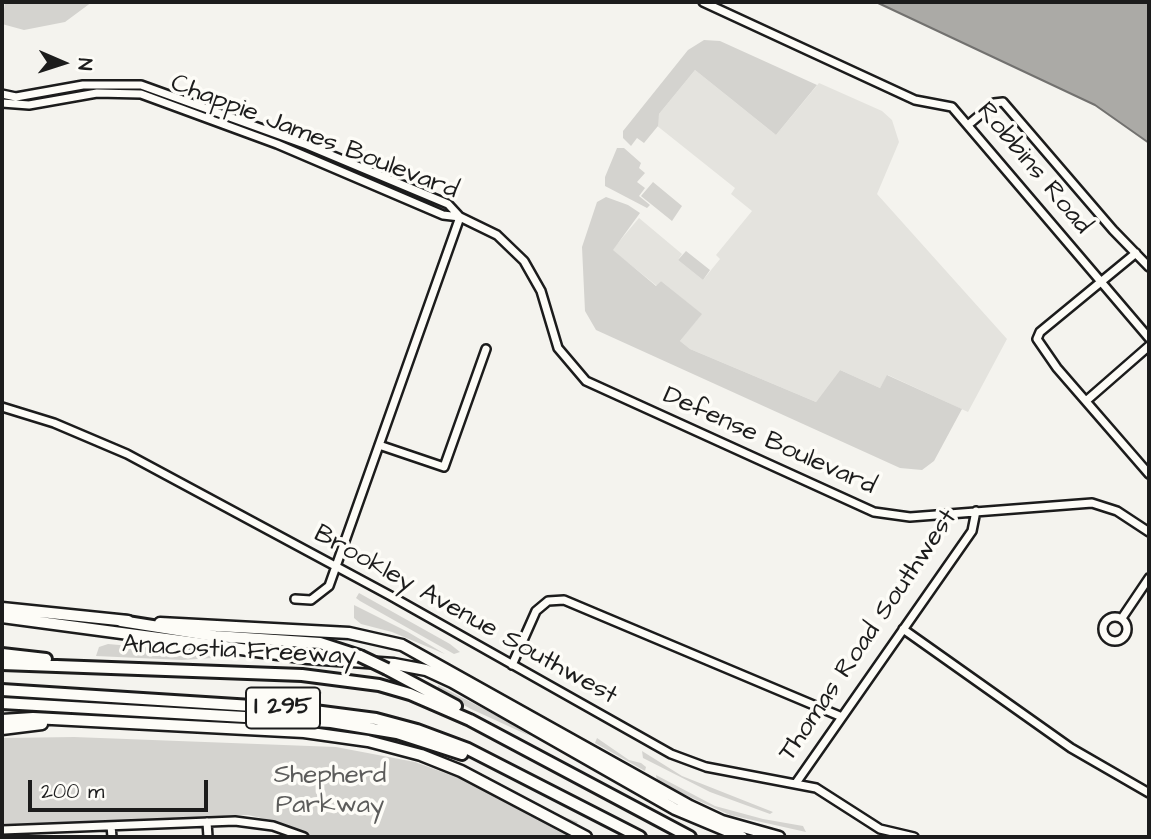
<!DOCTYPE html>
<html>
<head>
<meta charset="utf-8">
<style>
	body { margin:0 }
	#map { position:relative; width:1151px; height:839px; overflow:hidden; background:#f4f3ee; font-family:"Architects Daughter",sans-serif }
	canvas { display:block }
	.frame { position:absolute; inset:0; border:4px solid #1c1c1c; pointer-events:none }
	.north { position:absolute; left:28px; top:28px; width:70px; height:70px; -webkit-text-stroke:5px #fdfcf7; paint-order:stroke; rotate:93deg; font-size:19px; font-weight:700; line-height:28px; text-align:center; color:#1c1c1c }
	.north::after { content:''; display:block; margin:auto; width:24px; height:32px; background:#1c1c1c; clip-path:polygon(50% 0,100% 100%,50% 72%,0 100%) }
	.scale { position:absolute; left:28px; top:780px; width:180px; height:32px; box-sizing:border-box; border:4px solid #1c1c1c; border-top:0; padding-left:9px; font-size:21px; line-height:24px; white-space:nowrap; color:#1c1c1c; -webkit-text-stroke:5px #fdfcf7; paint-order:stroke }
</style>
</head>
<body>
<div id="map">
<canvas width="1151" height="839"></canvas>
<div class="frame"></div>
<div class="north">N</div>
<div class="scale">200 m</div>
</div>
<script>
const c = document.querySelector('canvas').getContext('2d');
c.lineJoin = 'round';
function fill(path, color) { c.fillStyle = color; c.fill(path, 'evenodd'); }
const shape = rows => new Path2D(rows.map(r => 'M' + r).join(''));
function stroke(path, color, width, dash) { c.strokeStyle = color; c.lineWidth = width; c.lineCap = dash ? 'butt' : 'round'; c.setLineDash(dash || []); c.stroke(path); }
function write(font, color, halo, rows, align = 'center') {
  c.font = font + ' "Architects Daughter",sans-serif'; c.lineWidth = 7; c.setLineDash([]); c.textBaseline = 'middle'; c.strokeStyle = halo; c.fillStyle = color; for (const [text, x, y, turn = 0] of rows) {
    c.save(); c.translate(x, y); c.rotate((+turn || 0) * Math.PI / 180); c.textAlign = isNaN(turn) ? turn : align; if (halo) c.strokeText(text, 0, 0); c.fillText(text, 0, 0); c.restore();
  }
}
fill(shape([
	[695,70,776,135,819,83,882,111,892,120,899,142,877,194,1007,339,968,412,888,375,880,388,840,370,816,402,690,349,680,341,701,314,661,281,657,286,612,250,639,218,682,254,678,260,703,280,720,259,716,255,752,211,731,194,735,188,656,125,659,114]
]), '#e4e3de');
fill(shape([
	[5,2,92,2,65,22,24,30,2,24],
	[704,40,720,41,817,85,776,135,695,70,659,114,658,126,644,143,637,138,631,146,623,138,623,131,688,50],
	[617,148,624,148,641,163,639,168,645,173,637,182,645,188,639,196,650,205,647,208,605,186,605,177],
	[653,182,682,206,672,221,641,196],
	[606,197,628,205,640,213,613,250,656,286,661,281,702,314,680,341,690,349,816,402,840,370,880,388,887,375,962,409,934,461,922,470,900,468,596,330,585,311,582,247,597,202],
	[686,251,710,270,703,280,678,260],
	[359,593,450,644,460,652,454,654,360,601,356,598],
	[354,605,408,632,445,654,392,632,361,624,354,618],
	[108,644,187,651,207,654,212,658,182,660,96,656,99,647],
	[438,685,507,721,530,736,471,709,437,690],
	[279,687,320,689,322,693,313,702,256,697,258,690],
	[74,737,336,747,415,762,578,822,565,837,310,837,274,821,248,815,2,825,2,738],
	[597,738,629,760,641,763,646,767,645,771,595,743],
	[642,751,682,776,773,812,770,814,710,792,643,758],
	[656,775,715,806,763,819,803,826,806,832,730,815,657,782]
]), '#d4d3cf');
const water = shape([
	[876,2,1149,2,1149,143,1095,105,876,2]
]);
fill(water, '#abaaa6');
stroke(water, '#72716f', 2);
const minor = shape([
	[703,2,915,100,952,107,1149,338],
	[2,94,16,97,83,85,141,85,307,145,448,204,460,217],
	[2,103,29,105,97,93,141,94,277,144,443,215,460,217,497,235,524,261,541,291,558,348,586,381,874,512,910,517,1092,503,1117,511,1149,532],
	[968,125,994,103,1003,102,1113,230,1149,267],
	[1136,253,1040,332,1037,339,1057,368,1149,474],
	[1086,401,1149,346],
	[2,407,54,423,127,454,389,595,671,754,706,767,816,788,880,829,914,837],
	[379,445,444,467,486,349],
	[295,599,311,600,329,586,460,217],
	'1103 629a12 12 0 1 1 24 0a12 12 0 1 1-24 0Z',
	[1122,618,1149,578],
	[903,629,1071,748,1149,793],
	[512,665,536,611,548,601,564,600,842,717],
	[796,783,972,531,976,511],
	[207,822,208,837],
	[111,826,112,837],
	[2,830,235,821,273,826,304,837]
]);
const major = shape([
	[2,608,128,621],
	[2,617,308,658,394,664,426,670,452,682,675,809,742,837],
	[160,623,349,633,402,645,690,806,722,821,779,837],
	[2,720,33,718,304,732,368,741,421,755,461,771,586,837],
	[2,729,42,724]
]);
const highway = shape([
	[121,621,215,636,320,643,360,656],
	[2,654,46,659],
	[2,664,302,675,379,685,410,694,470,720,690,837],
	[387,669,456,706],
	[2,690,299,709,376,719,417,730,468,749,640,837],
	[2,703,331,722,397,733,462,754]
]);
stroke(minor, '#1c1c1c', 12);
stroke(major, '#1c1c1c', 15);
stroke(highway, '#1c1c1c', 16);
stroke(minor, '#fdfcf7', 7);
stroke(major, '#fdfcf7', 10);
stroke(highway, '#fdfcf7', 10);
const highwayBridge = shape([
	[360,656,387,669]
]);
stroke(highwayBridge, '#1c1c1c', 16, []);
stroke(highwayBridge, '#fdfcf7', 10);
for (const [x, y, w] of [
	[283,708,74]
]) { const box = new Path2D(); box.roundRect(x - w / 2, y - 20.5, w, 41, 5); c.fillStyle = '#fdfcf7'; c.fill(box); stroke(box, '#1c1c1c', 2); }
write('bold 24px', '#1c1c1c', null, [
	["I 295",283,708]
]);
write('26px', '#1c1c1c', '#fdfcf7', [
	["Chappie James Boulevard",314,138,21],
	["Robbins Road",1033,169,50],
	["Defense Boulevard",769,442,24],
	["Brookley Avenue Southwest",465,616,29],
	["Thomas Road Southwest",869,636,-56],
	["Anacostia Freeway",239,652,3]
]);
write('26px', '#5c5c5b', '#fdfcf7', [
	["Shepherd",330,777],
	["Parkway",330,807]
]);
</script>
</body>
</html>
